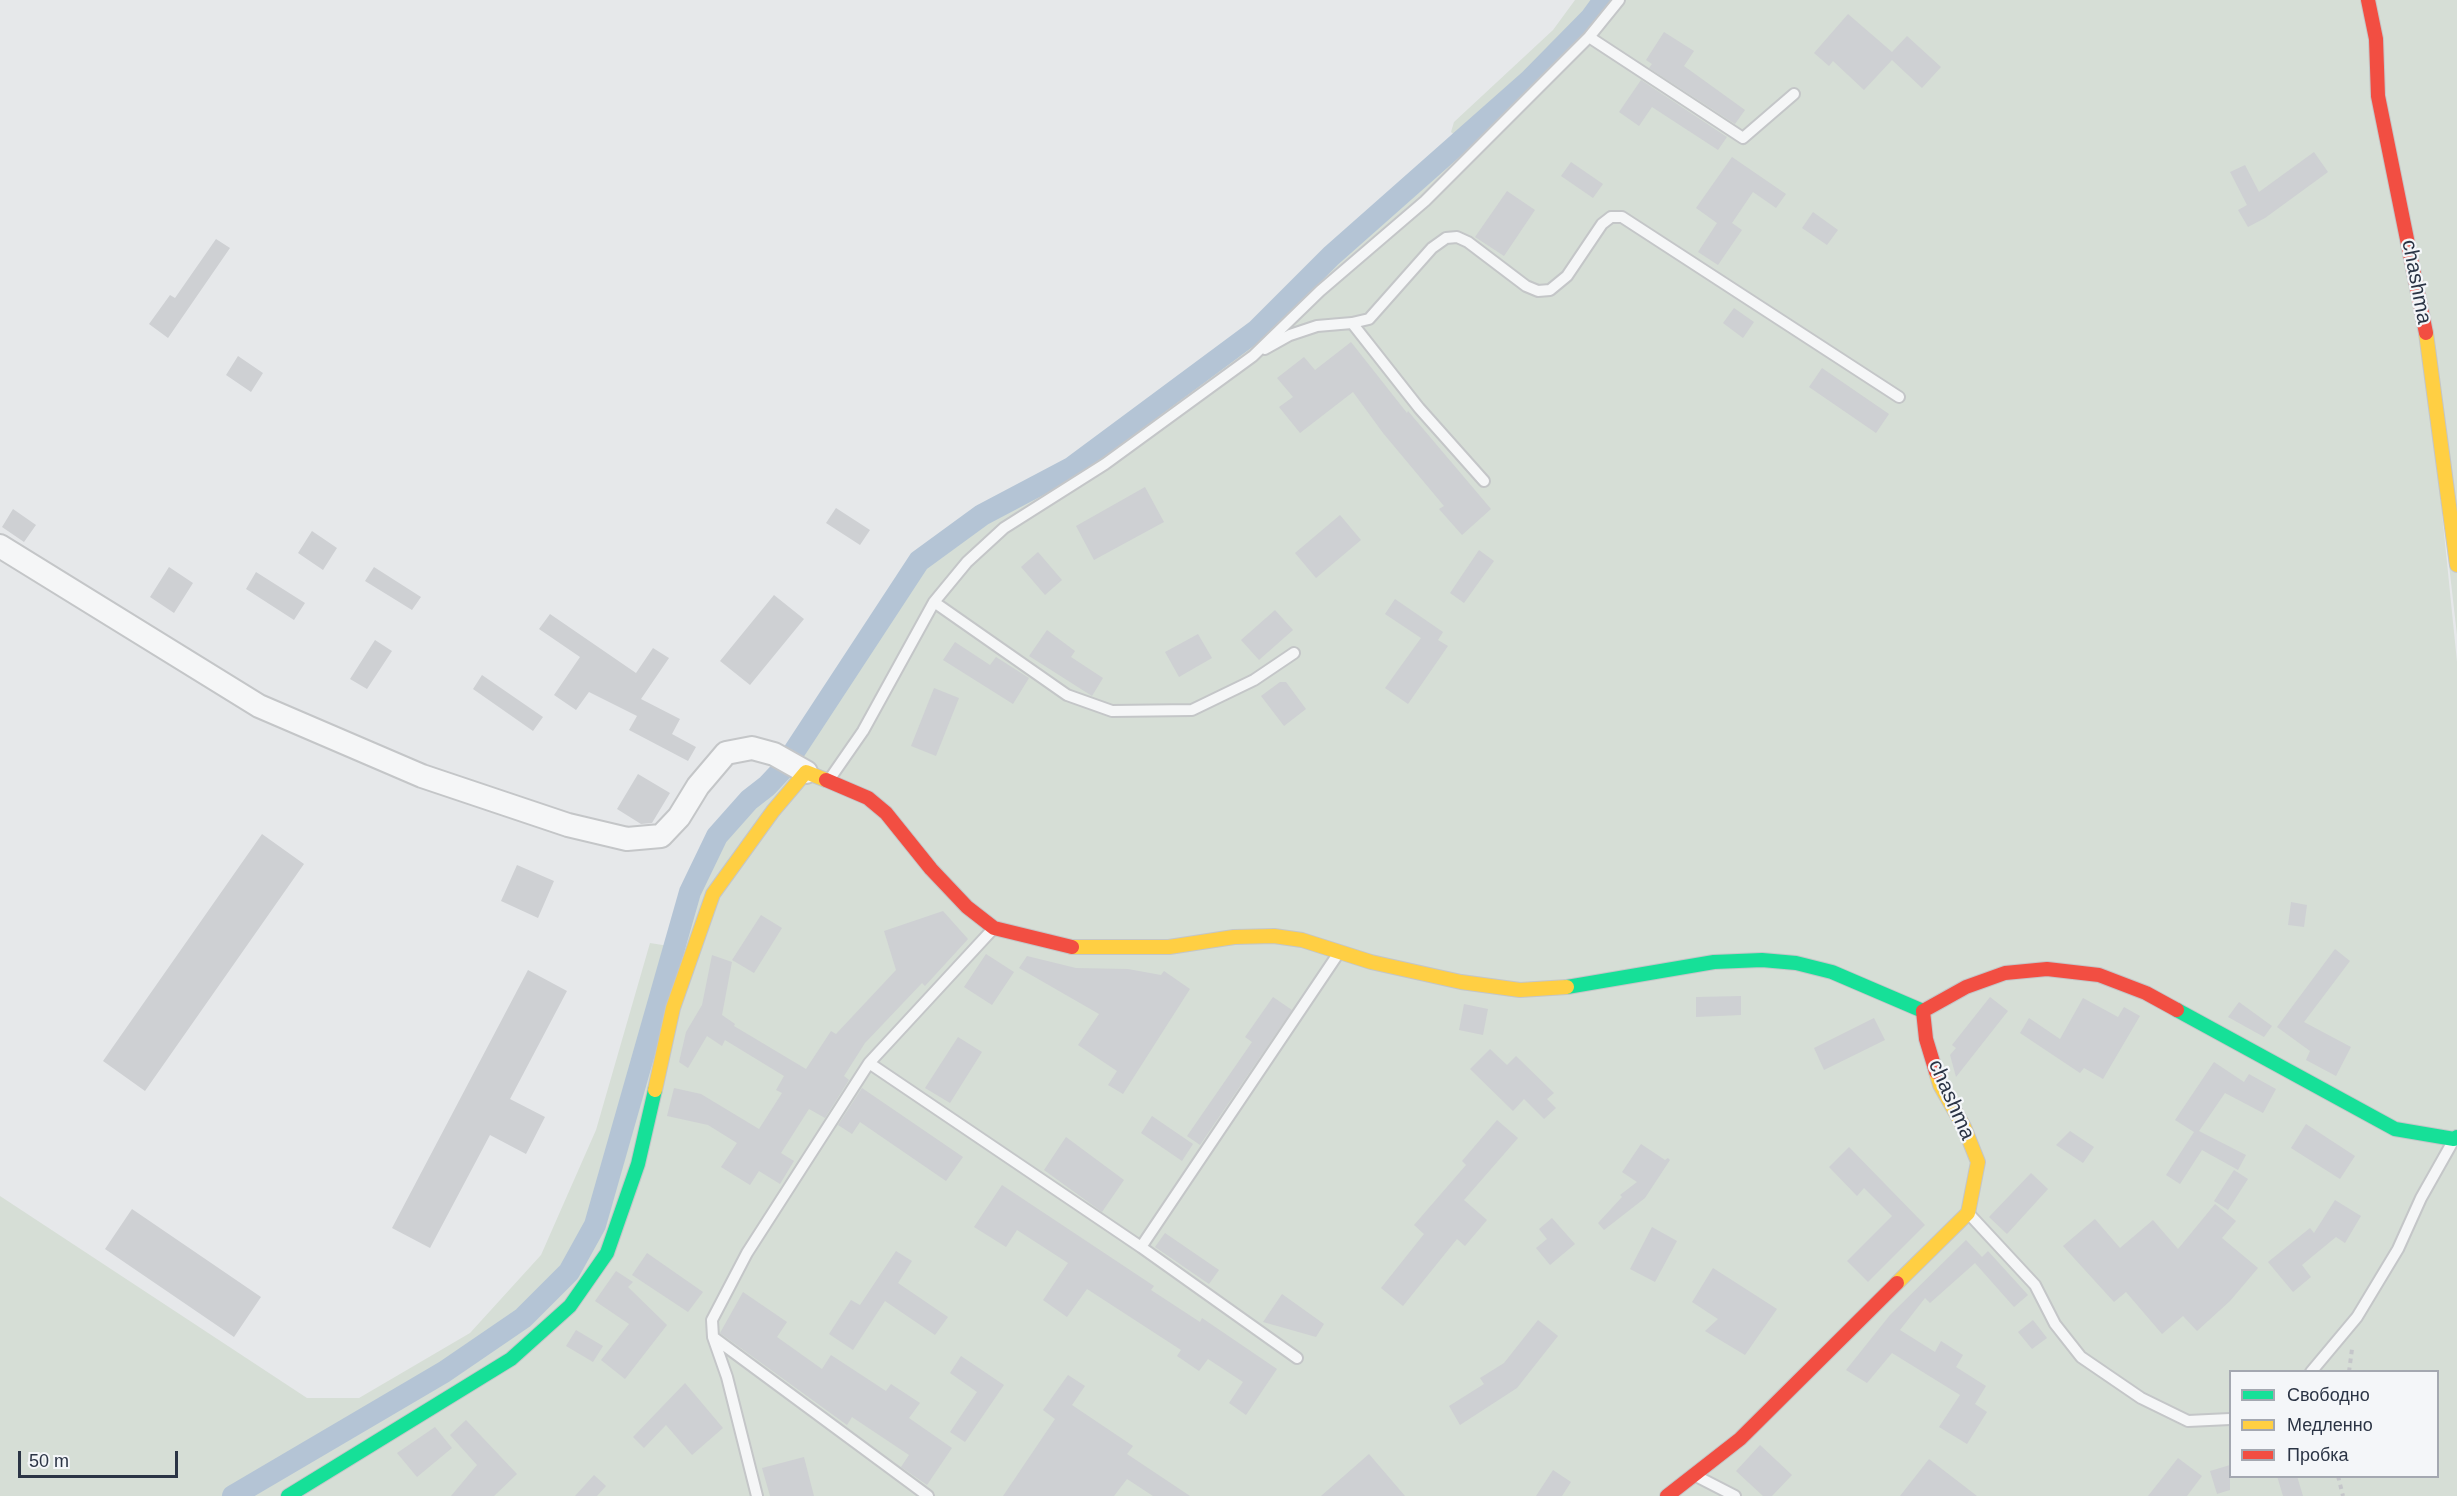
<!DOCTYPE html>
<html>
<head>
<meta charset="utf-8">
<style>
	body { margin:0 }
	#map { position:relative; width:2457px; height:1496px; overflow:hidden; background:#e6e8ea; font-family:Helvetica,sans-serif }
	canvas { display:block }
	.legend { position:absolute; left:2229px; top:1370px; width:210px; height:108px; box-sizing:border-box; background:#f4f6f9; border:2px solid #a4a8b1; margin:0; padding:8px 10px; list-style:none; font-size:18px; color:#2b3445 }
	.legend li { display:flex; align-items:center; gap:12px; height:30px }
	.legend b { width:30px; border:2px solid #a4a8b1 }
	.scale { position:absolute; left:18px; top:1451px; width:160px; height:27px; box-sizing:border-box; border:3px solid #2b3445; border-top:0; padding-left:8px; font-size:18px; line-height:21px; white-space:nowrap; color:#2b3445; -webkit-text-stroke:4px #f4f6f9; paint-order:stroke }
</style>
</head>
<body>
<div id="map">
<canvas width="2457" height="1496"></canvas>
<ul class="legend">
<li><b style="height:8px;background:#16e098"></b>Свободно</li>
<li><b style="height:8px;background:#ffcf43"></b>Медленно</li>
<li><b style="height:8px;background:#f24e42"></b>Пробка</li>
</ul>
<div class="scale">50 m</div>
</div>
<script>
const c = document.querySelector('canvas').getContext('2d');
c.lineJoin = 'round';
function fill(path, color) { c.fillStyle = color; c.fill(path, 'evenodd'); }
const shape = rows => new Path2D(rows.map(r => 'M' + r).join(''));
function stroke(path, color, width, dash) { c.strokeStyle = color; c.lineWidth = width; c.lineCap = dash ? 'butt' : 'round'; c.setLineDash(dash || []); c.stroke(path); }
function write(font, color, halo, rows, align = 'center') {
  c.font = font + ' Helvetica,sans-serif'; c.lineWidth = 4.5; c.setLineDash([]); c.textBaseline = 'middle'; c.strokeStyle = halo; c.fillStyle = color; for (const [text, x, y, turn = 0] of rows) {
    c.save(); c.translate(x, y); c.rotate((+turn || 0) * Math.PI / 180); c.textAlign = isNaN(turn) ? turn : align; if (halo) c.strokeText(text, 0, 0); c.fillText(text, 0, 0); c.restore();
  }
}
fill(shape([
	[1575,0,2457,0,2457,635,2434,433,2457,662,2457,1496,0,1496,0,1196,307,1398,359,1398,470,1333,541,1255,596,1130,650,943,675,947,690,892,717,836,749,800,767,786,782,770,919,561,982,515,1071,468,1257,330,1331,256,1462,141,1451,132,1454,122,1553,30],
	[2230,1372,2438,1372,2438,1476,2230,1476]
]), '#d6ded6');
stroke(shape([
	[233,1496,444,1372,523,1318,569,1272,595,1225,690,892,717,836,749,800,767,786,782,770,919,561,982,515,1071,468,1257,330,1331,256,1530,80,1591,18,1604,0]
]), '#b4c4d5', 22);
fill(shape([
	[1848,14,1892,52,1907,36,1941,67,1922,88,1892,60,1864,90,1833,61,1829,66,1814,53],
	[1664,32,1694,51,1684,66,1745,110,1735,124,1649,68,1652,64,1646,60],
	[1641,80,1727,137,1718,150,1652,107,1639,126,1619,112],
	[2314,152,2328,172,2265,218,2248,227,2238,210,2247,205,2230,172,2245,165,2259,192],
	[1732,157,1786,194,1776,208,1753,192,1732,223,1742,230,1718,265,1698,252,1717,223,1696,208],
	[1571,162,1603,184,1593,198,1561,176],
	[1507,191,1535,210,1504,256,1475,237],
	[1813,212,1838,230,1827,245,1802,228],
	[216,239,230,248,168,338,149,324,170,295,175,298],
	[1734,308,1754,322,1743,338,1723,323],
	[1351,342,1407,413,1408,411,1491,509,1462,535,1439,509,1444,506,1383,433,1353,392,1300,433,1279,407,1293,397,1277,378,1304,357,1315,370],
	[238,356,263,373,251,392,226,375],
	[1822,368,1889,414,1876,433,1809,387],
	[1145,487,1164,522,1094,560,1076,526],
	[836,508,870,530,860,545,826,523],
	[13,509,36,525,24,542,2,527],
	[1340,515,1361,540,1316,578,1295,553],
	[312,531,337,548,323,570,298,553],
	[1479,550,1494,561,1464,603,1450,593],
	[1038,552,1062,580,1045,595,1021,567],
	[169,567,193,583,174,613,150,597],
	[374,567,421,597,412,610,365,581],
	[256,572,305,603,294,620,246,589],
	[774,595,804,619,750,685,720,661],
	[1395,599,1443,632,1438,640,1448,646,1408,704,1385,688,1421,638,1385,614],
	[1275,610,1293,630,1259,660,1241,640],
	[550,614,636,673,653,648,669,658,641,699,680,719,672,734,696,747,688,761,629,730,637,716,589,692,576,710,554,695,580,657,539,629],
	[1047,630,1075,651,1071,657,1103,678,1092,696,1029,656],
	[1198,634,1212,658,1179,677,1165,652],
	[375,640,392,651,367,689,350,679],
	[955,642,990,665,996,657,1029,678,1013,704,943,660],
	[482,675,543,717,533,731,473,689],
	[1280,682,1286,682,1306,709,1284,726,1261,696],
	[934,688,959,698,936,756,911,746],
	[638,774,670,793,652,823,641,824,617,809],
	[262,834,304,864,145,1091,103,1061],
	[517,865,554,881,538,918,501,901],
	[2291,902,2307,905,2304,927,2288,925],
	[943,911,968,939,925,986,922,983,865,1043,844,1076,849,1080,825,1118,809,1109,781,1153,794,1161,780,1184,759,1171,750,1185,721,1167,737,1143,708,1125,667,1116,674,1088,701,1094,759,1129,782,1093,776,1090,784,1076,725,1040,722,1046,707,1036,688,1068,679,1062,686,1032,702,1005,712,955,732,962,722,1015,735,1024,734,1026,806,1069,831,1031,836,1034,896,970,884,931],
	[761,915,782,928,754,973,732,960],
	[2335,949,2350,961,2304,1022,2351,1047,2336,1076,2306,1060,2310,1051,2277,1027],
	[986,954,1014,972,992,1005,964,987],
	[1027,956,1076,968,1128,969,1161,975,1164,971,1190,989,1123,1094,1108,1085,1117,1071,1078,1045,1099,1014,1019,968],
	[528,970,567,991,510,1099,545,1117,526,1154,490,1135,430,1248,392,1228],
	[1741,996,1741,1015,1696,1017,1696,997],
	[1273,997,1292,1010,1200,1145,1187,1136,1252,1042,1245,1037],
	[1990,997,2008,1011,1956,1077,1950,1055,1956,1048,1952,1045],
	[2083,998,2118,1017,2124,1007,2140,1016,2103,1079,2084,1068,2080,1073,2020,1033,2029,1018,2060,1039],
	[2239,1002,2272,1026,2264,1037,2228,1017],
	[1464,1004,1488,1009,1483,1035,1459,1030],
	[1874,1018,1885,1040,1824,1070,1814,1048],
	[958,1037,982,1052,950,1103,925,1088],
	[1490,1049,1507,1065,1516,1056,1554,1093,1547,1099,1556,1108,1544,1119,1524,1099,1513,1111,1470,1069],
	[2214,1062,2244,1082,2249,1074,2276,1089,2263,1113,2225,1093,2199,1131,2246,1155,2238,1170,2202,1150,2180,1184,2166,1175,2194,1132,2175,1120],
	[862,1088,963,1157,946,1181,860,1122,852,1134,838,1125],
	[1152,1116,1193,1144,1182,1161,1141,1133],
	[1497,1120,1518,1138,1464,1200,1487,1220,1465,1246,1457,1239,1403,1306,1381,1288,1424,1234,1414,1225,1466,1165,1462,1161],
	[2306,1124,2355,1156,2340,1179,2291,1148],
	[2070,1131,2094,1147,2083,1163,2056,1145],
	[1066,1137,1124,1180,1102,1212,1044,1170],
	[1641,1144,1665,1160,1668,1158,1670,1160,1645,1198,1604,1230,1598,1223,1622,1197,1620,1195,1637,1182,1622,1172],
	[1849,1147,1925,1225,1868,1282,1847,1261,1892,1216,1864,1188,1857,1196,1829,1167],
	[2234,1170,2248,1179,2228,1210,2214,1201],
	[2031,1173,2048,1189,2007,1234,1989,1217],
	[1002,1185,1154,1286,1151,1290,1200,1322,1202,1318,1277,1369,1246,1415,1229,1403,1243,1382,1208,1359,1199,1371,1177,1356,1181,1350,1087,1289,1067,1317,1043,1300,1068,1263,1017,1230,1006,1247,974,1227],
	[2335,1200,2361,1216,2345,1243,2336,1237,2302,1265,2311,1277,2293,1292,2268,1262,2310,1228,2314,1233],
	[2215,1204,2236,1221,2222,1238,2258,1268,2230,1301,2197,1331,2183,1316,2162,1334,2126,1292,2114,1302,2063,1246,2095,1219,2120,1248,2153,1220,2178,1249],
	[132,1209,261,1297,234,1337,105,1249],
	[1552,1218,1575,1244,1550,1265,1536,1248,1547,1239,1539,1229],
	[1652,1227,1677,1241,1655,1282,1630,1269],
	[1165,1233,1219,1270,1209,1284,1155,1247],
	[1966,1240,1982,1257,1988,1251,2028,1295,2014,1307,1975,1263,1930,1303,1925,1298,1900,1330,1935,1352,1941,1341,1963,1355,1956,1367,1986,1386,1975,1404,1987,1412,1967,1444,1939,1427,1960,1395,1892,1353,1867,1383,1846,1370,1890,1315],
	[896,1251,912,1261,898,1283,948,1317,935,1335,885,1301,853,1350,829,1334,851,1300,860,1305],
	[647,1253,703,1292,688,1312,632,1275],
	[1713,1268,1777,1309,1745,1355,1705,1331,1718,1319,1692,1302],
	[616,1271,633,1282,628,1287,667,1325,625,1379,601,1360,629,1324,595,1301],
	[743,1292,787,1322,777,1337,822,1369,831,1355,886,1391,891,1384,920,1403,909,1418,952,1448,927,1485,901,1467,909,1455,852,1417,847,1425,720,1333],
	[1282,1294,1324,1324,1316,1337,1263,1322],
	[1538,1320,1558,1336,1517,1388,1460,1425,1449,1406,1484,1384,1480,1378,1504,1363],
	[2033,1320,2047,1338,2032,1349,2018,1332],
	[576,1330,603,1346,593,1362,566,1346],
	[961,1356,1004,1385,965,1442,950,1432,977,1392,950,1373],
	[1068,1375,1085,1386,1072,1405,1133,1446,1127,1454,1190,1496,1153,1496,1127,1479,1114,1496,1003,1496,1055,1419,1043,1410],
	[685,1383,723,1428,692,1455,666,1425,644,1448,633,1437],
	[466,1420,517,1474,494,1496,451,1496,477,1465,450,1435],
	[435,1427,452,1448,417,1477,397,1453],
	[1760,1445,1792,1475,1772,1496,1763,1496,1736,1471],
	[1369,1454,1405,1496,1321,1496],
	[804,1457,814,1496,770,1496,762,1468],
	[2178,1458,2202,1476,2187,1496,2148,1496],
	[1929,1459,1977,1496,1900,1496],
	[2230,1465,2230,1490,2217,1494,2210,1471],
	[1553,1470,1571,1482,1562,1496,1536,1496],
	[594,1475,606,1486,597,1496,575,1496],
	[2277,1476,2297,1476,2303,1496,2283,1496]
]), '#ced0d3');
const lane = shape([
	[1589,37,1743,138,1794,94],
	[1352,323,1419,408,1484,481],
	[1265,349,1290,335,1317,326,1352,323,1369,319,1432,248,1446,238,1457,237,1468,242,1526,286,1538,291,1550,290,1567,276,1602,224,1611,217,1622,217,1899,397],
	[934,602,1067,695,1112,711,1192,710,1254,680,1294,653],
	[829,780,863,731,934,602,967,562,1004,528,1105,464,1253,356,1320,291,1425,201,1589,37,1619,0],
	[992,930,869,1063,1141,1247,1297,1358],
	[1970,1215,2035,1285,2055,1324,2081,1357,2141,1398,2188,1421,2230,1419],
	[1141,1247,1338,954],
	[713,1337,928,1496],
	[2311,1372,2357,1317,2398,1249,2421,1198,2452,1143],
	[1698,1477,1735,1496],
	[757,1496,727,1377,713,1337,712,1320,747,1253,869,1063]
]);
const street = shape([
	[0,546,259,706,422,776,568,825,627,839,661,836,679,817,698,786,726,753,752,748,774,754,806,772]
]);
const fast = shape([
	[1567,987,1714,962,1762,960,1796,963,1832,972,1923,1011],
	[2177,1010,2395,1129,2454,1139,2457,1137],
	[288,1496,511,1359,570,1306,607,1253,638,1164,655,1090]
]);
const slow = shape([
	[2426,333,2457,565],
	[1072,947,1169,947,1234,937,1274,936,1302,940,1371,962,1461,982,1520,990,1567,987],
	[655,1090,673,1008,713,894,773,811,806,772,826,780],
	[1897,1283,1968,1213,1978,1162,1964,1127,1940,1085,1936,1072]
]);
const jam = shape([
	[2368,0,2376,39,2378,96,2426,333],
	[826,780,868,798,886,813,931,869,967,907,994,928,1072,947],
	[1936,1072,1926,1039,1923,1011,1966,987,2005,973,2047,969,2099,975,2146,993,2177,1010],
	[1667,1496,1740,1439,1897,1283]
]);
stroke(lane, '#c4c6c8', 14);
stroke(street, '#c4c6c8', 26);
stroke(fast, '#c4c6c8', 16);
stroke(slow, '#c4c6c8', 16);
stroke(jam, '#c4c6c8', 16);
stroke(shape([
	[2349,1372,2352,1349],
	[2338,1476,2343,1496]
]), '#c5c6ca', 4, [4.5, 4.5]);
stroke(lane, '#f5f6f7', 10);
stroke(street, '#f5f6f7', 22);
stroke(fast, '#16e098', 14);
stroke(slow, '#ffcf43', 14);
stroke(jam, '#f24e42', 14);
write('21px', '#2b3445', '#f4f6f9', [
	["сhashma",2416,282,79],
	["сhashma",1951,1100,66]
]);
</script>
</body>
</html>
